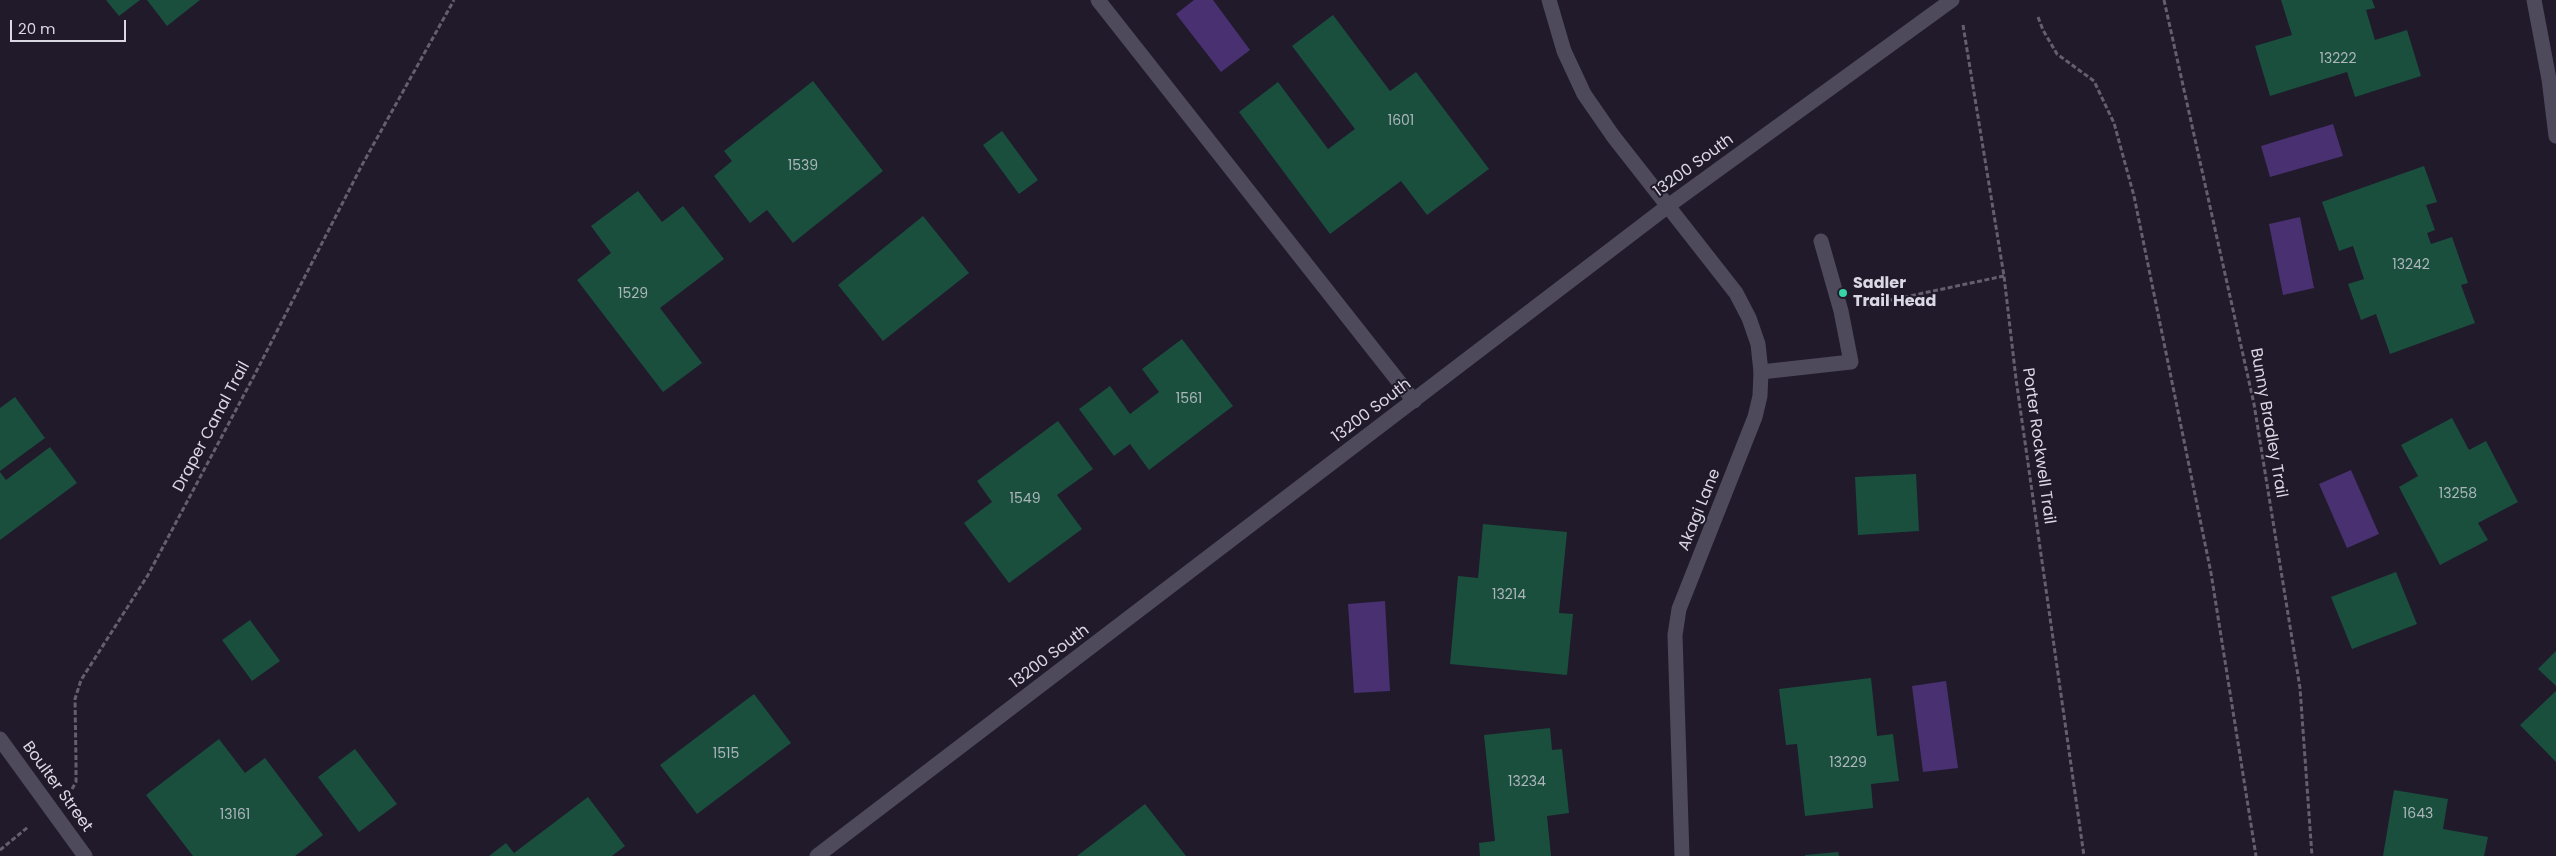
<!DOCTYPE html>
<html>
<head>
<meta charset="utf-8">
<style>
	body { margin:0 }
	#map { position:relative; width:2556px; height:856px; overflow:hidden; background:#201a2b; font-family:Poppins,sans-serif }
	canvas { display:block }
	.scale { position:absolute; left:10px; top:20px; width:116px; height:22px; box-sizing:border-box; border:2px solid #dbd7e3; border-top:0; padding-left:6px; font-size:15px; line-height:18px; white-space:nowrap; color:#dbd7e3; -webkit-text-stroke:4px #201a2b; paint-order:stroke }
</style>
</head>
<body>
<div id="map">
<canvas width="2556" height="856"></canvas>
<div class="scale">20 m</div>
</div>
<script>
const c = document.querySelector('canvas').getContext('2d');
c.lineJoin = 'round';
function fill(path, color) { c.fillStyle = color; c.fill(path, 'evenodd'); }
const shape = rows => new Path2D(rows.map(r => 'M' + r).join(''));
function stroke(path, color, width, dash) { c.strokeStyle = color; c.lineWidth = width; c.lineCap = dash ? 'butt' : 'round'; c.setLineDash(dash || []); c.stroke(path); }
function write(font, color, halo, rows, align = 'center') {
  c.font = font + ' Poppins,sans-serif'; c.lineWidth = 4; c.setLineDash([]); c.textBaseline = 'middle'; c.strokeStyle = halo; c.fillStyle = color; for (const [text, x, y, turn = 0] of rows) {
    c.save(); c.translate(x, y); c.rotate((+turn || 0) * Math.PI / 180); c.textAlign = isNaN(turn) ? turn : align; if (halo) c.strokeText(text, 0, 0); c.fillText(text, 0, 0); c.restore();
  }
}
fill(shape([
	[1194,0,1213,0,1250,50,1221,72,1176,14],
	[2333,124,2343,156,2270,177,2261,146],
	[2300,217,2314,288,2283,295,2269,224],
	[2351,470,2379,534,2347,548,2319,484],
	[1385,601,1390,691,1354,693,1348,604],
	[1946,681,1958,768,1923,772,1912,686]
]), '#493070');
fill(shape([
	[106,0,140,0,119,16],
	[147,0,200,0,167,26],
	[2281,0,2372,0,2375,8,2366,10,2375,40,2407,30,2421,76,2355,97,2347,72,2270,96,2255,46,2292,35],
	[1333,15,1390,91,1416,72,1489,169,1427,215,1401,181,1330,234,1239,112,1278,82,1328,149,1355,129,1292,46],
	[813,81,883,171,793,243,767,210,750,223,714,176,732,161,724,151],
	[1002,131,1038,180,1019,194,983,145],
	[2424,166,2437,202,2426,205,2435,230,2427,233,2431,244,2452,237,2468,283,2461,285,2475,323,2390,354,2376,314,2361,320,2348,284,2364,279,2353,246,2339,251,2322,202],
	[638,191,662,222,683,206,724,259,660,308,702,363,663,392,577,280,611,253,591,226],
	[923,216,969,273,883,341,838,285],
	[1182,339,1233,406,1149,470,1130,444,1114,456,1079,409,1110,386,1130,414,1159,392,1142,369],
	[15,397,45,438,0,471,0,408],
	[2452,418,2469,450,2486,441,2518,502,2478,523,2488,540,2440,565,2399,487,2418,476,2401,445],
	[1058,421,1093,469,1057,495,1082,529,1009,583,964,523,992,502,977,481],
	[50,447,77,483,0,540,0,472,6,480],
	[1916,474,1919,531,1858,535,1855,477],
	[1483,524,1567,532,1559,613,1573,614,1567,675,1450,664,1458,576,1478,578],
	[2396,572,2417,624,2352,649,2331,597],
	[250,620,280,661,252,681,222,640],
	[2556,651,2556,686,2538,669],
	[1871,678,1877,736,1893,734,1899,781,1871,784,1873,808,1805,816,1797,744,1786,745,1779,689],
	[2556,691,2556,762,2520,725],
	[754,694,791,743,697,814,660,765],
	[1550,728,1552,750,1562,749,1569,813,1547,816,1551,856,1480,856,1479,843,1495,841,1484,735],
	[219,739,245,773,265,758,323,835,295,856,193,856,146,795],
	[355,749,397,804,359,832,318,777],
	[2394,790,2448,799,2443,829,2488,837,2484,856,2383,856],
	[588,797,625,846,612,856,489,856,506,843,514,853],
	[1145,804,1186,856,1077,856],
	[1838,852,1839,856,1805,856,1805,855]
]), '#1a4f3e');
stroke(shape([
	[2164,0,2254,404,2300,688,2312,856],
	[2038,17,2043,30,2057,54,2094,81,2114,123,2134,196,2211,573,2256,856],
	[1963,25,2004,276,2016,379,2084,856],
	[1867,305,2004,276],
	[72,789,76,782,76,762,75,699,81,680,148,575,254,376,362,165,454,0],
	[0,850,28,827]
]), '#645f6e', 3, [5, 2.5]);
stroke(shape([
	[1098,0,1414,401],
	[1761,372,1851,362,1841,311,1821,241]
]), '#4f495c', 15);
stroke(shape([
	[1549,0,1564,51,1584,94,1613,136,1736,293,1749,318,1758,344,1761,372,1760,396,1755,417,1679,609,1675,635,1682,856],
	[2534,0,2549,79,2556,136],
	[0,739,85,856]
]), '#4f495c', 15);
stroke(shape([
	[817,856,1668,206,1952,0]
]), '#4f495c', 15);
for (const [x, y, r, color] of [
	[1843,293,5,"#38d4a6"]
]) { const dot = new Path2D(); dot.arc(x, y, r, 0, 2 * Math.PI); c.fillStyle = color; c.fill(dot); stroke(dot, '#201a2b', 2); }
write('14px', '#abb5ba', null, [
	["13222",2338,59],
	["1601",1401,121],
	["1539",803,166],
	["13242",2411,265],
	["1529",633,294],
	["1561",1189,399],
	["13258",2458,494],
	["1549",1025,499],
	["13214",1509,595],
	["1515",726,754],
	["13229",1848,763],
	["13234",1527,782],
	["1643",2418,814],
	["13161",235,815]
]);
write('16px', '#dbd7e3', '#201a2b', [
	["13200 South",1694,166,-36],
	["13200 South",1372,411,-37],
	["Bunny Bradley Trail",2268,423,80],
	["Draper Canal Trail",212,427,-62],
	["Porter Rockwell Trail",2038,446,82],
	["Akagi Lane",1700,510,-68],
	["13200 South",1050,657,-37],
	["Boulter Street",57,787,54]
]);
write('bold 16px', '#dbd7e3', '#201a2b', [
	["Sadler",1853,284],
	["Trail Head",1853,302]
], 'left');
</script>
</body>
</html>
